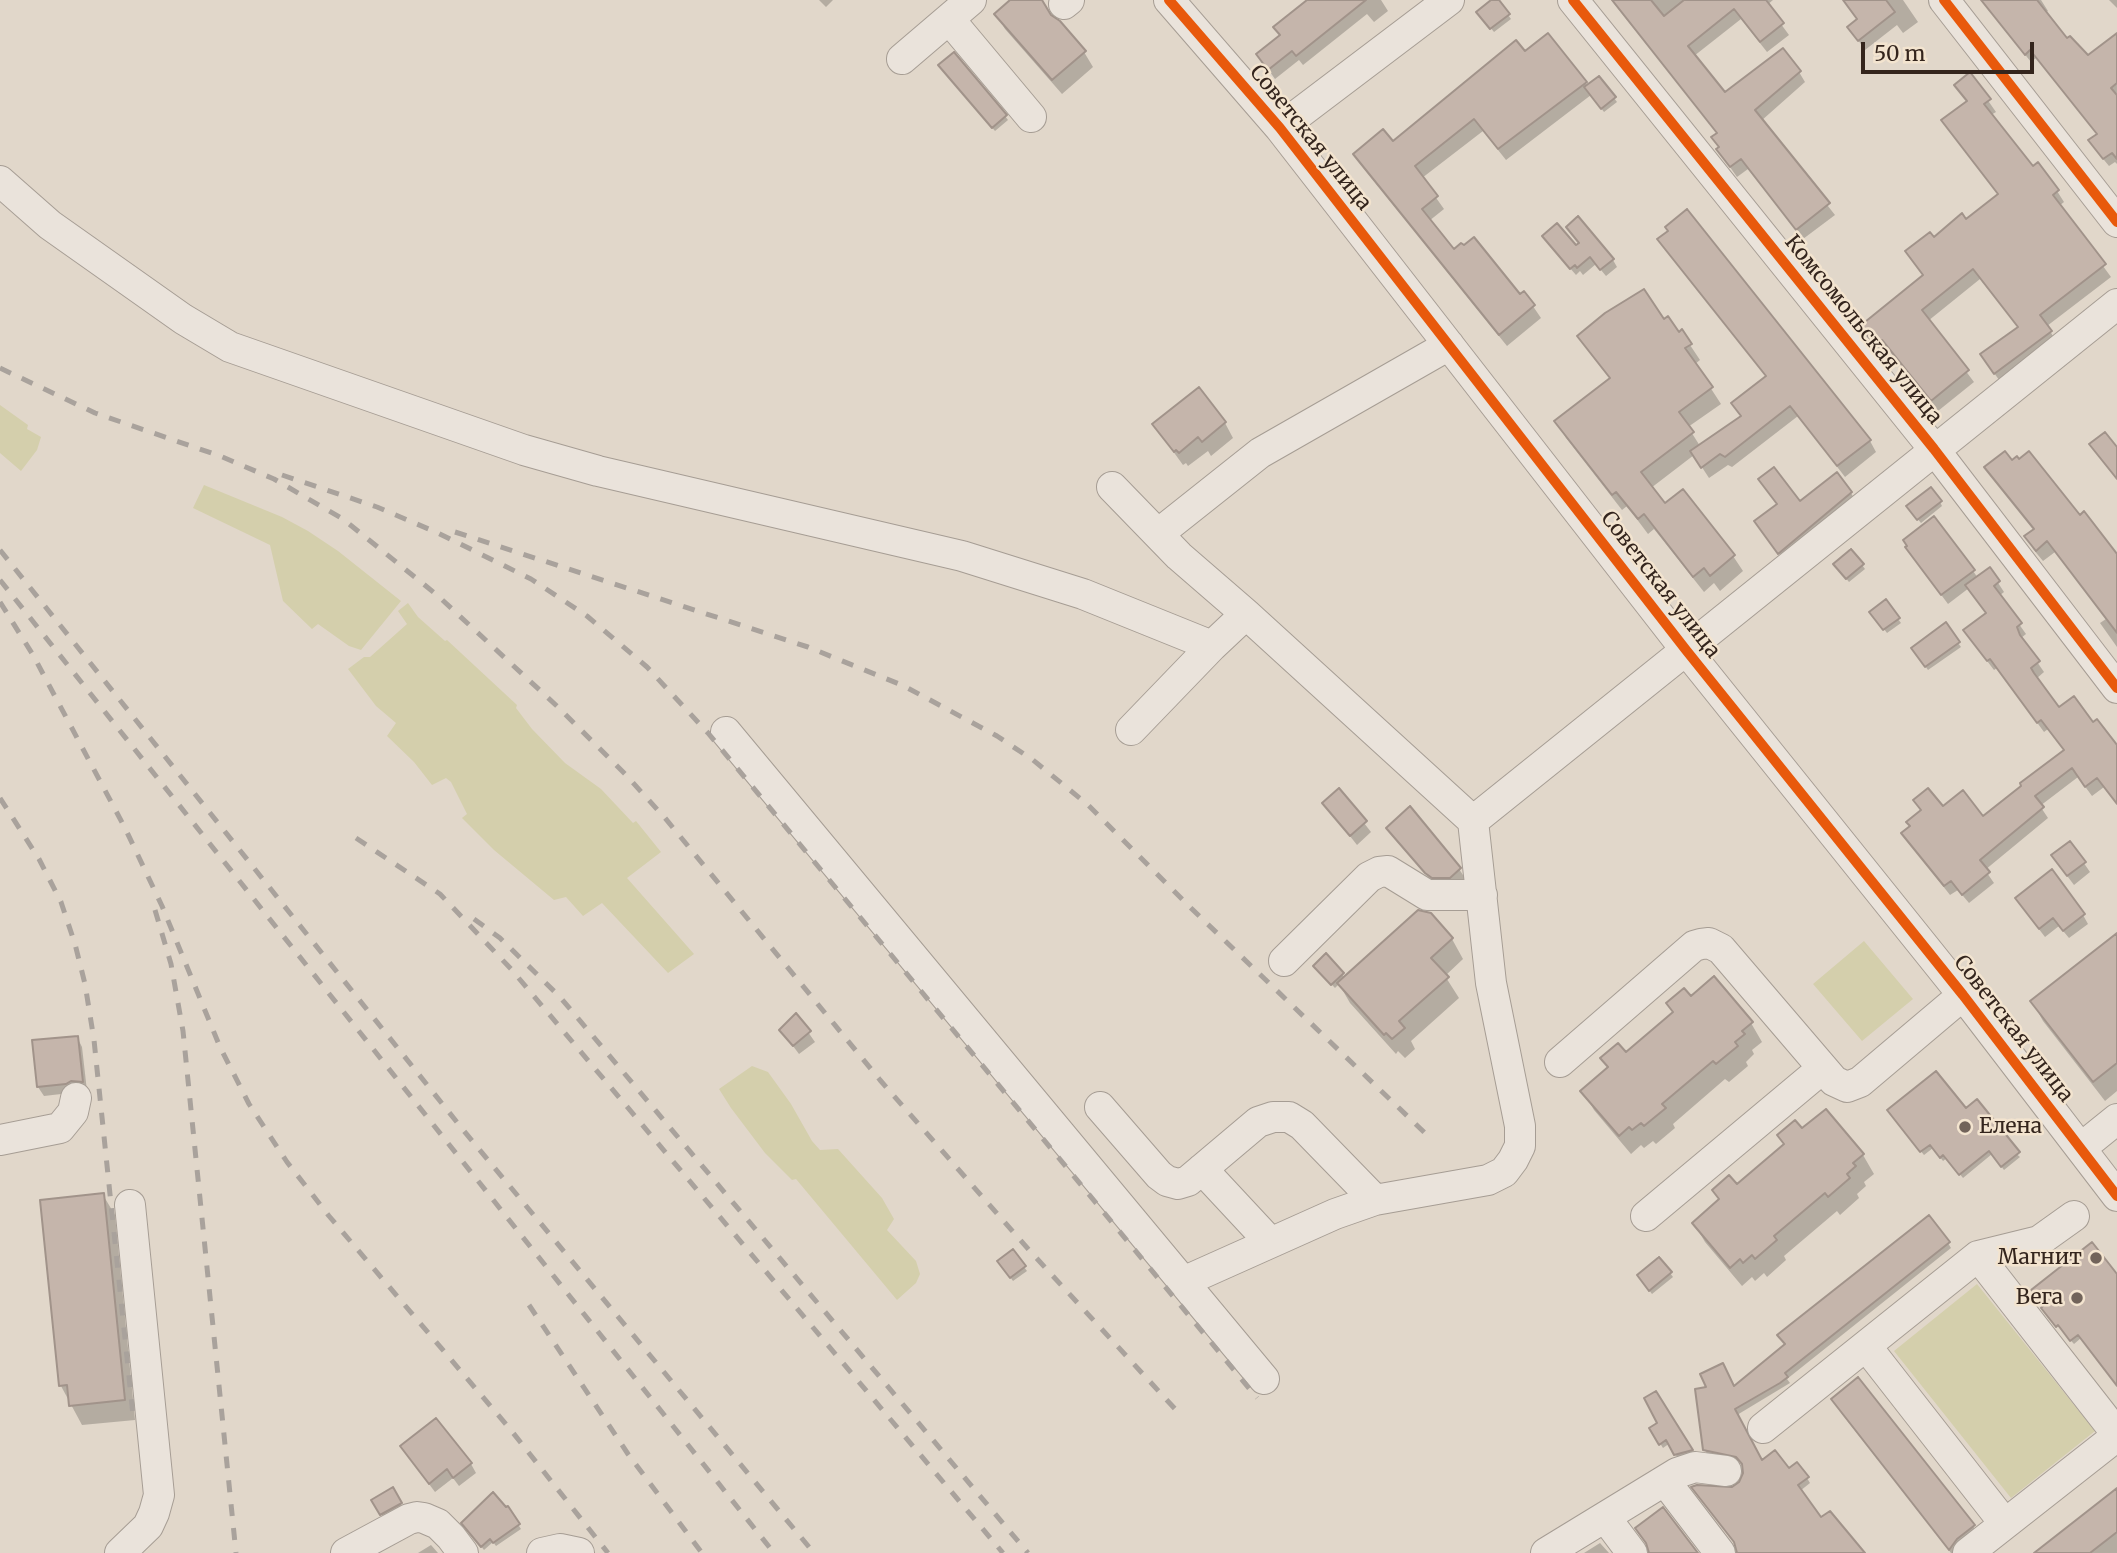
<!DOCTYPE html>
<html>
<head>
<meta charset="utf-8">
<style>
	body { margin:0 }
	#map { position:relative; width:2117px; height:1553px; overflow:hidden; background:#e1d7ca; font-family:Merriweather,serif }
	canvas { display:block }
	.scale { position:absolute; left:1861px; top:42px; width:173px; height:32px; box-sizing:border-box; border:4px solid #34251d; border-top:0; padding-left:9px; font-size:21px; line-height:24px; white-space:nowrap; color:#34251d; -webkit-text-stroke:5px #f3e4cf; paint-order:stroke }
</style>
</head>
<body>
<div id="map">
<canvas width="2117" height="1553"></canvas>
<div class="scale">50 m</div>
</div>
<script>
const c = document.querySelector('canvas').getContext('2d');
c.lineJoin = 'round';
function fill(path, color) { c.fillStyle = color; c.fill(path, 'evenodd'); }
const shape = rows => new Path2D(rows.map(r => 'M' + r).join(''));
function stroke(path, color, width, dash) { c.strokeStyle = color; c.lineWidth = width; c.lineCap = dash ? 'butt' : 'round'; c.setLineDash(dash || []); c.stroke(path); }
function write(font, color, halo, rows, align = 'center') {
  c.font = font + ' Merriweather,serif'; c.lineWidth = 5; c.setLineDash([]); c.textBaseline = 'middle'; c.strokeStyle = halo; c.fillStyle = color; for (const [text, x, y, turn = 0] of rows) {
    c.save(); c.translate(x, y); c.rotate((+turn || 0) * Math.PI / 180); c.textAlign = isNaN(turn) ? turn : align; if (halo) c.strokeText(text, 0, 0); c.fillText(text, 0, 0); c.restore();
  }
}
fill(shape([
	[0,405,28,425,27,429,41,437,37,450,21,471,0,453],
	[204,485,282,517,308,531,338,551,401,601,361,650,349,646,318,624,312,629,283,601,270,545,193,508],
	[408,603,418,617,445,641,447,640,517,705,516,708,532,729,565,763,601,789,633,823,636,821,661,852,627,878,694,954,668,973,602,903,583,916,566,897,554,900,494,850,462,818,467,814,451,782,446,778,432,785,414,762,387,736,396,723,376,706,348,669,364,657,370,657,407,624,398,611],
	[1864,941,1913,999,1862,1041,1813,984],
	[752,1066,768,1072,791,1104,812,1141,820,1150,838,1149,882,1198,894,1219,887,1230,916,1261,920,1274,916,1283,897,1300,796,1179,792,1180,765,1153,731,1108,719,1089],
	[1977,1284,2095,1431,2011,1498,1894,1351]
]), '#d4cfac');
fill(shape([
	[819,0,833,0,826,7],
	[1013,0,1039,0,1052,18,1084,52,1093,67,1062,94,1005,29,996,14],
	[1310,0,1381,0,1388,11,1374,22,1367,14,1303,65,1299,60,1275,79,1258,55,1281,37,1276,28],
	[1494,0,1497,0,1511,19,1494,32,1481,16],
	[1611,0,1773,0,1767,5,1789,35,1767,52,1741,19,1694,56,1725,95,1799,72,1805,82,1761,121,1835,215,1803,239,1748,169,1737,177,1718,150,1719,149,1713,138,1718,134],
	[1843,0,1903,0,1918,22,1903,33,1897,25,1865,50,1849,27,1858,20],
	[1981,0,2041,0,2048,11,2045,13,2067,41,2088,58,2117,35,2117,164,2115,162,2109,166,2095,149,2098,135,2036,58,2031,62],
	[2109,0,2117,0,2117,8],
	[1525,54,1585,83,1588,87,1614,98,1617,102,1604,112,1591,95,1506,160,1483,131,1422,178,1444,209,1429,221,1453,252,1520,296,1524,293,1541,318,1507,346,1362,166,1355,154,1392,143],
	[942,70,1005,116,1008,120,995,131],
	[1970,75,1996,112,1991,115,2032,169,2057,191,2064,202,2059,206,2111,277,2047,326,2057,343,2002,384,1989,366,2019,328,1980,279,1928,321,1974,382,1938,411,1890,350,1882,356,1862,327,1924,277,1933,239,1966,221,1999,195,1968,103,1956,85],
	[1687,211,1870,441,1876,452,1845,477,1798,416,1732,467,1728,465,1709,478,1694,455,1651,488,1665,505,1733,556,1743,571,1720,591,1714,583,1704,592,1654,529,1648,534,1627,506,1622,510,1566,438,1557,422,1611,380,1589,352,1579,336,1663,322,1690,345,1700,360,1695,364,1721,404,1688,427,1700,446,1742,417,1767,377,1666,251,1659,240,1670,232],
	[1568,227,1613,260,1617,267,1606,276,1596,264,1583,275,1580,271,1576,275,1549,244,1576,247,1580,244],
	[1225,423,1233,438,1211,456,1208,451,1188,466,1186,463,1183,465,1154,425],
	[2012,463,2079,518,2117,556,2117,647,2100,623,2106,619,2055,552,2043,561,2033,549,2027,537,2035,531,1987,467],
	[1851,493,1855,500,1784,560,1760,529,1778,505,1800,504],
	[1940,502,1942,506,1921,523,1911,511],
	[1913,557,1973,571,1978,578,1989,569,2004,592,1999,596,2026,634,2021,638,2022,640,2044,672,2036,679,2059,710,2093,724,2117,749,2117,804,2104,787,2092,796,2078,777,2040,806,2048,818,1985,870,1994,883,1969,903,1958,890,1950,895,1909,843,1911,827,1921,812,1915,801,1983,819,2065,751,2048,729,2044,732,1997,668,1994,670,1971,640,1965,631,1987,614,1969,588,1948,604],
	[1862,565,1865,569,1849,582,1838,569],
	[1874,616,1898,619,1901,623,1887,633],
	[1958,643,1961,647,1928,670,1915,652],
	[1339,791,1371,832,1357,845,1324,803],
	[1388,828,1459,869,1465,878,1455,887,1433,883,1393,837],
	[2070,843,2090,872,2074,885,2059,865],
	[2022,907,2083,915,2088,924,2069,938,2059,926,2045,937],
	[1430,914,1452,939,1463,959,1445,976,1459,998,1411,1041,1415,1049,1405,1058,1398,1051,1396,1054,1350,1003,1339,984,1335,988,1318,970,1326,956,1345,978],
	[2117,947,2117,1091,2105,1101,2043,1021,2032,1001],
	[1691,999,1751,1023,1762,1042,1752,1050,1754,1054,1746,1062,1748,1066,1729,1082,1725,1079,1673,1124,1675,1128,1656,1144,1653,1141,1644,1148,1641,1145,1631,1154,1594,1110,1583,1091,1609,1069,1603,1058,1626,1054],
	[796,1015,815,1042,799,1054,781,1030],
	[77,1037,82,1047,87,1091,44,1096,38,1087],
	[1965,1110,2020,1157,2004,1170,1992,1154,1963,1178,1947,1158,1943,1161,1933,1148,1924,1155,1891,1115],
	[1802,1131,1863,1155,1874,1174,1864,1182,1866,1186,1857,1194,1859,1198,1840,1215,1837,1211,1784,1256,1786,1260,1767,1277,1764,1273,1755,1281,1752,1277,1742,1286,1705,1242,1694,1223,1720,1201,1714,1191,1737,1187],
	[103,1195,115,1215,135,1420,82,1425,61,1386,42,1201],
	[1948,1243,1951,1248,1787,1379,1790,1383,1737,1415,1762,1463,1807,1478,1810,1483,1800,1491,1821,1520,1862,1553,1739,1553,1734,1488,1742,1482,1745,1473,1742,1463,1733,1459,1708,1456,1705,1450,1734,1388,1786,1345,1783,1341],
	[1013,1252,1027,1271,1013,1281,1002,1266],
	[1670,1273,1673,1277,1652,1294,1641,1280],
	[2117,1277,2117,1373,2081,1338,2074,1344,2045,1312],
	[1858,1380,1973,1526,1982,1541,1967,1553,1951,1553,1842,1414,1833,1399],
	[1655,1393,1694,1454,1678,1459,1670,1443,1663,1448,1651,1429,1659,1424],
	[408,1456,471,1464,476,1473,459,1486,453,1478,435,1492],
	[392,1489,403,1508,384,1518,374,1501],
	[2117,1490,2117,1553,2037,1553],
	[507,1508,521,1529,496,1546,493,1542,484,1550,466,1527],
	[1600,1543,1609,1553,1584,1553],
	[431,1545,438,1553,418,1553]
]), '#0003');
const building = shape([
	[1010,0,1042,0,1051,15,1060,21,1086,51,1052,80,994,14,1010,0],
	[1307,0,1366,0,1296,56,1292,51,1268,70,1256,54,1280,35,1273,27,1307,0],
	[1491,0,1499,0,1510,14,1490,29,1476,12,1491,0],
	[1612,0,1651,0,1664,16,1684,0,1766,0,1784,23,1760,42,1734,9,1688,46,1725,92,1783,48,1801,71,1755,110,1830,203,1796,230,1741,159,1730,167,1716,149,1719,147,1711,137,1717,133,1612,0],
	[1843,0,1886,0,1895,12,1858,41,1847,27,1857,19,1843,0],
	[1981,0,2037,0,2067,38,2070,36,2088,55,2117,33,2117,83,2111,88,2117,95,2117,159,2112,153,2103,159,2088,140,2097,134,2030,50,2025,55,1981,0],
	[1548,33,1587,82,1498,149,1474,119,1415,166,1438,196,1422,209,1454,249,1461,243,1464,245,1474,237,1520,294,1524,291,1535,305,1499,335,1353,154,1383,129,1393,141,1516,40,1525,51,1548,33],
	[954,52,1007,115,992,128,938,65,954,52],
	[1970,72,1991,99,1984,104,2033,166,2038,162,2059,190,2053,195,2106,264,2040,315,2052,331,1994,374,1980,354,2018,327,1973,269,1922,310,1969,370,1931,401,1882,340,1875,346,1860,326,1923,275,1905,251,1930,232,1934,237,1962,213,1966,219,1998,194,1941,120,1967,101,1954,85,1970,72],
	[1599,76,1616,97,1601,109,1584,87,1599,76],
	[1687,209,1871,440,1837,466,1790,406,1725,457,1720,454,1701,468,1690,451,1741,416,1731,403,1766,376,1657,239,1668,231,1665,227,1687,209],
	[1578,216,1614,259,1600,270,1590,257,1577,268,1575,265,1570,269,1542,236,1557,223,1576,245,1579,243,1566,227,1578,216],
	[1644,289,1664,319,1668,316,1679,332,1682,329,1692,344,1685,348,1713,387,1679,412,1694,432,1641,472,1665,503,1683,489,1735,555,1710,576,1704,568,1693,577,1644,514,1638,519,1616,492,1612,495,1554,421,1610,378,1577,336,1605,313,1644,289],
	[1199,387,1226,422,1202,442,1198,437,1179,453,1176,450,1174,452,1152,424,1199,387],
	[2105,432,2117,447,2117,479,2089,444,2105,432],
	[2005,451,2012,460,2017,456,2019,459,2029,451,2080,515,2084,511,2117,554,2117,633,2047,541,2036,551,2024,536,2034,529,1984,467,2005,451],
	[1774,467,1800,501,1837,472,1852,492,1778,554,1754,521,1777,504,1758,479,1774,467],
	[1931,487,1942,501,1917,520,1906,506,1931,487],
	[1934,516,1975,570,1941,595,1905,547,1907,546,1903,540,1934,516],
	[1851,549,1864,564,1846,579,1833,564,1851,549],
	[1990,567,2000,581,1994,586,2022,623,2017,627,2020,635,2040,661,2031,668,2034,673,2059,707,2074,696,2093,722,2097,719,2117,745,2117,804,2097,778,2085,787,2072,768,2035,796,2044,807,1980,860,1990,872,1962,895,1951,881,1944,886,1901,833,1910,826,1906,822,1921,810,1913,800,1928,788,1943,806,1963,790,1983,816,2021,786,2020,783,2064,750,2041,720,2037,723,1990,659,1987,661,1963,630,1986,613,1965,585,1990,567],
	[1886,599,1900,618,1883,630,1869,612,1886,599],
	[1946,622,1960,642,1925,667,1911,648,1946,622],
	[1339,788,1367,821,1350,836,1322,803,1339,788],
	[1410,806,1461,868,1450,878,1432,878,1425,873,1386,828,1410,806],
	[2070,841,2086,862,2067,876,2051,855,2070,841],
	[2052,869,2085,914,2063,931,2053,918,2039,929,2015,898,2052,869],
	[1418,910,1431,913,1453,938,1431,958,1449,977,1399,1021,1405,1028,1392,1039,1386,1033,1384,1035,1337,983,1418,910],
	[2117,933,2117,1063,2093,1082,2030,1001,2117,933],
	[1326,953,1344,973,1331,985,1313,966,1326,953],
	[1714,976,1753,1022,1742,1031,1745,1034,1735,1042,1738,1046,1716,1064,1713,1061,1662,1104,1666,1108,1644,1126,1641,1123,1632,1130,1629,1127,1619,1136,1580,1091,1608,1067,1600,1058,1618,1043,1626,1052,1673,1012,1666,1003,1684,988,1691,996,1714,976],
	[796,1013,811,1031,793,1046,779,1030,796,1013],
	[78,1036,83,1082,71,1081,66,1084,37,1087,32,1040,78,1036],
	[1936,1071,1966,1108,1977,1099,2020,1152,2001,1167,1989,1151,1959,1175,1943,1155,1940,1158,1930,1145,1920,1152,1887,1110,1936,1071],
	[1826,1109,1864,1154,1853,1163,1856,1166,1847,1174,1850,1178,1828,1197,1825,1193,1774,1236,1777,1240,1755,1259,1752,1255,1743,1263,1740,1259,1730,1268,1692,1223,1719,1199,1712,1190,1729,1175,1737,1184,1784,1144,1777,1135,1795,1120,1802,1128,1826,1109],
	[104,1193,125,1400,69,1406,67,1385,59,1386,40,1200,104,1193],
	[1929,1215,1950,1242,1785,1373,1788,1377,1780,1383,1735,1409,1762,1460,1775,1450,1789,1468,1797,1462,1809,1477,1798,1485,1821,1517,1830,1511,1865,1553,1737,1553,1734,1542,1691,1487,1697,1485,1732,1487,1739,1482,1743,1473,1742,1464,1736,1457,1703,1450,1695,1389,1706,1387,1700,1374,1723,1363,1734,1386,1785,1344,1777,1335,1929,1215],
	[2092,1242,2117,1274,2117,1386,2078,1335,2070,1341,2058,1325,2056,1327,2041,1308,2043,1306,2031,1290,2092,1242],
	[1013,1249,1026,1266,1010,1278,997,1261,1013,1249],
	[1659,1257,1672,1272,1649,1291,1637,1275,1659,1257],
	[1858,1377,1975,1525,1957,1539,1949,1550,1831,1399,1858,1377],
	[1656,1391,1671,1415,1693,1450,1674,1455,1666,1440,1659,1445,1649,1428,1657,1423,1644,1398,1656,1391],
	[436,1418,472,1463,453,1478,447,1469,429,1484,400,1446,436,1418],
	[393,1487,402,1503,380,1515,371,1500,393,1487],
	[2117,1488,2117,1532,2090,1553,2034,1553,2117,1488],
	[493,1492,506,1507,508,1506,520,1524,493,1543,490,1539,481,1547,461,1523,493,1492],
	[1663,1507,1698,1553,1649,1553,1646,1543,1635,1528,1663,1507]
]);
fill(building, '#c5b5ab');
stroke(building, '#a1938a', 2);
const minor = shape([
	[1169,0,1280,128,1686,650,1963,995,2117,1196],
	[1573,0,1934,449,2117,688],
	[1944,0,2117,222],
	[1064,4,1069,0],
	[949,19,1031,117],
	[902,59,971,0],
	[1280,128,1449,0],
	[0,181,50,225,183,319,230,347,524,450,598,471,962,556,1083,594,1212,646,1246,614],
	[1112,487,1179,556,1246,614,1473,821,2117,304],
	[1158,534,1260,453,1449,345],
	[1131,730,1212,646],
	[726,732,1264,1379],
	[1284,961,1369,877,1379,872,1388,871,1427,895,1482,895],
	[1560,1062,1694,946,1701,944,1709,943,1721,949,1834,1081,1847,1087,1860,1082,1963,995],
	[1100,1107,1159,1175,1167,1181,1178,1184,1188,1181,1258,1122,1273,1117,1289,1117,1302,1125,1375,1200],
	[0,1140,60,1128,73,1112,76,1098],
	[2081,1148,2117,1119],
	[1202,1169,1270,1242],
	[1646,1216,1823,1068],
	[1978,1256,2039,1241,2074,1216],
	[1183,1282,1335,1214,1375,1200,1488,1180,1504,1172,1513,1160,1520,1146,1520,1126,1491,983,1473,821],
	[1866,1346,2005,1524],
	[1763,1428,1978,1256,2117,1434],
	[1665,1481,1720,1553],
	[1605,1517,1632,1553],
	[120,1553,148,1526,154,1513,159,1495,130,1205],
	[346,1553,409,1519,417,1517,424,1518,438,1524,451,1537,463,1553],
	[542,1553,560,1549,579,1553],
	[1546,1553,1677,1473,1695,1467,1726,1471],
	[1968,1553,2117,1436]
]);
stroke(minor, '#a69d94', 32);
stroke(minor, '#eae3db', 30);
stroke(shape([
	[0,368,95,413,220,456,274,479,343,519,437,595,559,708,625,774,665,818,880,1080,1029,1250,1176,1410],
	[282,475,377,507,438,533,531,579,587,616,647,667,708,733,1257,1398],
	[455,532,808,647,904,686,997,736,1033,760,1087,804,1193,910,1426,1134],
	[0,550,464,1131,814,1553],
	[0,580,774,1553],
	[0,602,33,655,125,828,162,906,220,1047,249,1104,287,1162,329,1216,510,1429,608,1553],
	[0,798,39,859,61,902,75,944,85,984,94,1040,133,1416],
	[356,838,440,894,511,969,1003,1553],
	[155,910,171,964,183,1031,236,1553],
	[474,919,500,938,560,997,1028,1553],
	[529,1305,628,1454,702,1553]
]), '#a9a29c', 5, [12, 12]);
stroke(shape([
	[1169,0,1280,128,1686,650,1963,995,2117,1196],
	[1573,0,1934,449,2117,688],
	[1944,0,2117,222]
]), '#e8590c', 10);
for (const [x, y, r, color] of [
	[1965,1127,7,"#71635a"],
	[2096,1258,7,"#71635a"],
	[2077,1298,7,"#71635a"]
]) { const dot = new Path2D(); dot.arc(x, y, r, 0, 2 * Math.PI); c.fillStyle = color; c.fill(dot); stroke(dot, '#f3e4cf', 2.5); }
write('21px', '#34251d', '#f3e4cf', [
	["Советская улица",1310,138,51],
	["Комсомольская улица",1863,330,51],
	["Советская улица",1660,585,52],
	["Советская улица",2013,1029,52]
]);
write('21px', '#34251d', '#f3e4cf', [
	["Елена",1979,1127,"left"],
	["Магнит",2082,1258],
	["Вега",2063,1298]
], 'right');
</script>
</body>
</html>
